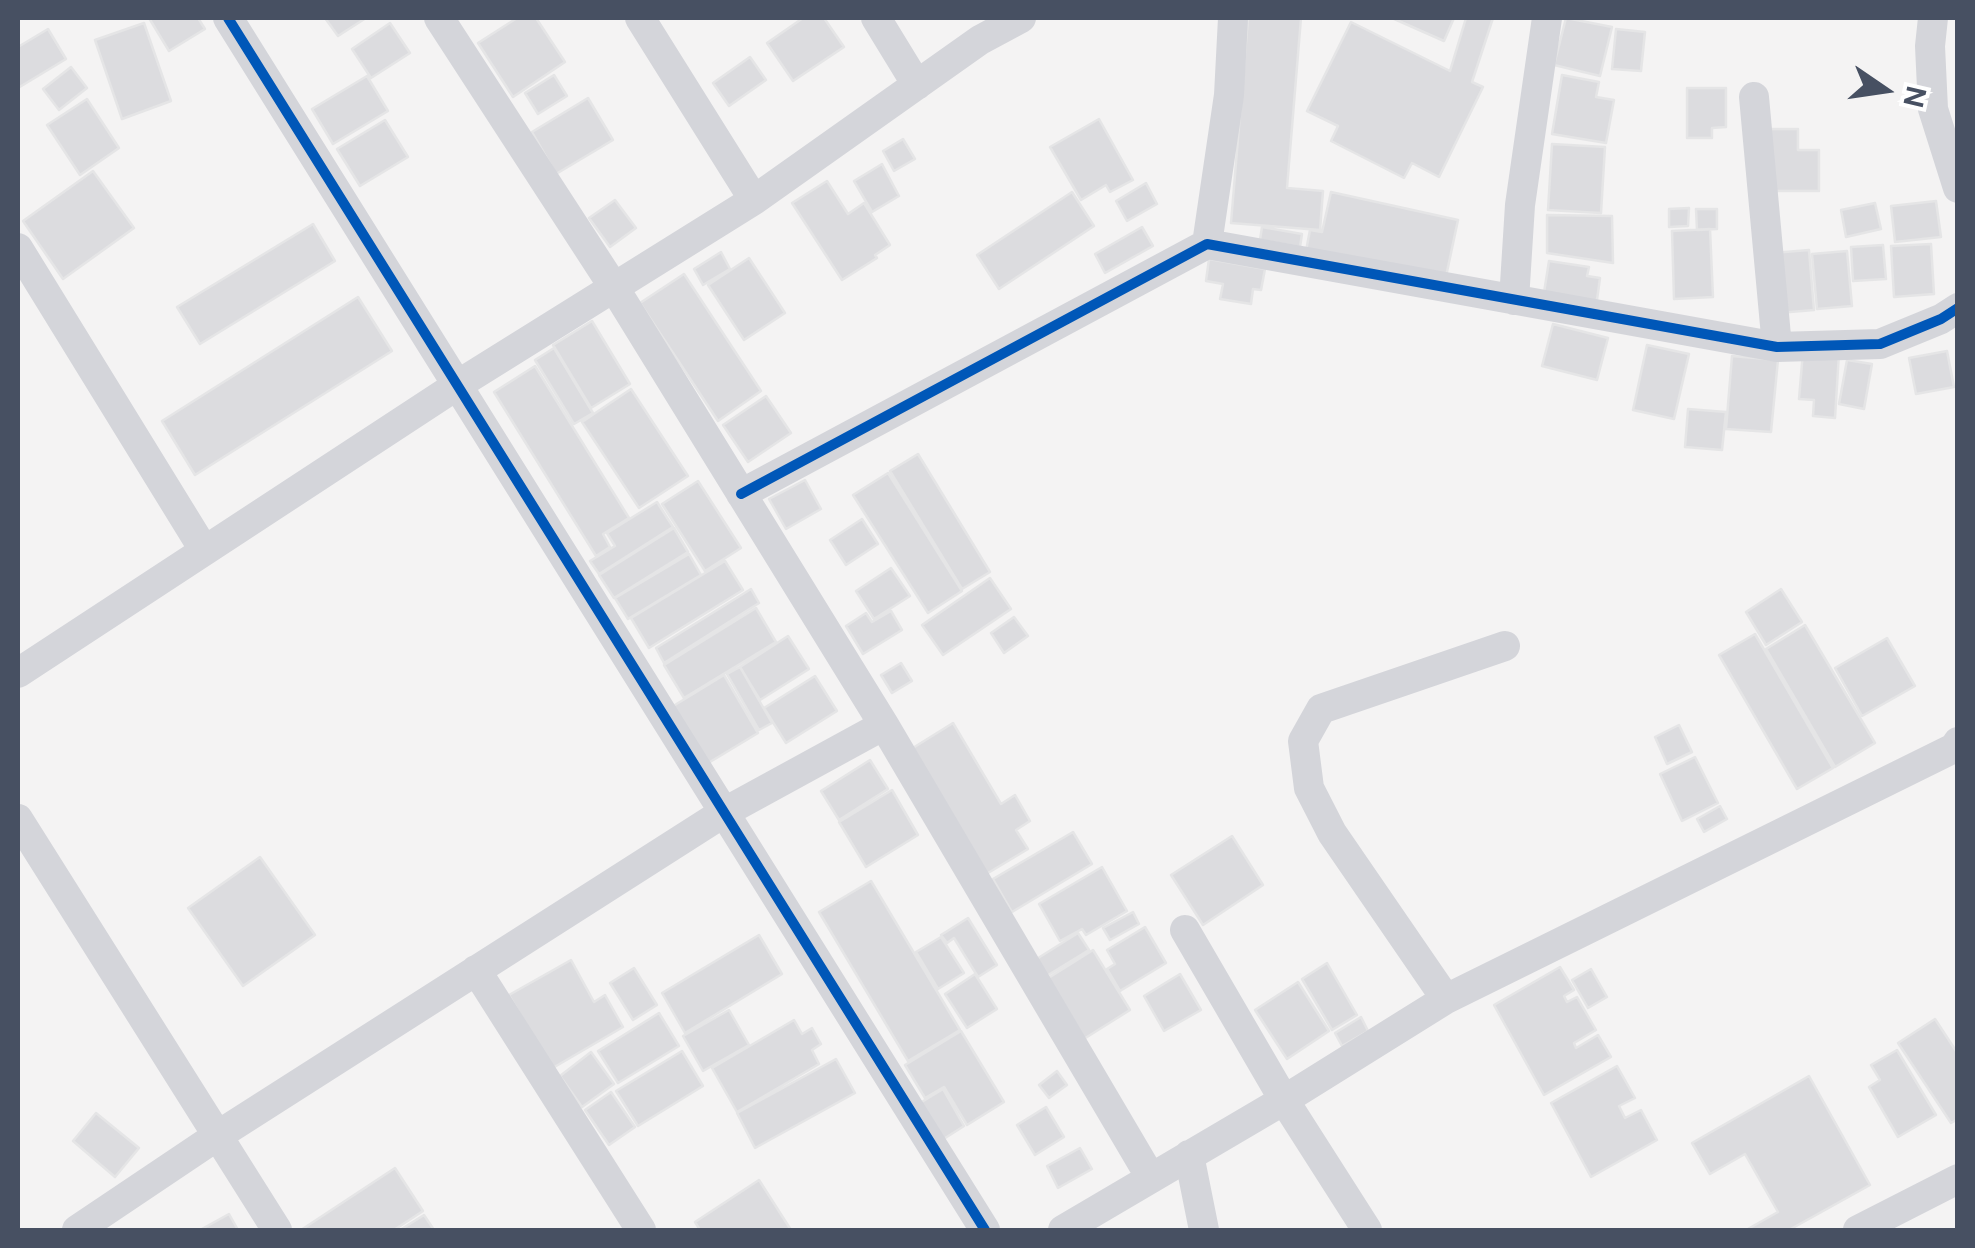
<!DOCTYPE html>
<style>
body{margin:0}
#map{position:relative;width:1975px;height:1248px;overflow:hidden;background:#f4f3f3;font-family:"DM Sans",sans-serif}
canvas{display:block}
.frame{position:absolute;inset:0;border:20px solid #475062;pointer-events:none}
.north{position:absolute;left:1835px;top:40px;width:100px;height:100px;-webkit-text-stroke:8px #fff;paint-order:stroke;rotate:103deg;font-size:28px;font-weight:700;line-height:40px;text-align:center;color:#475062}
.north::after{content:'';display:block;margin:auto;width:35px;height:45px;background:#475062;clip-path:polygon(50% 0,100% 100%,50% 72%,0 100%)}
</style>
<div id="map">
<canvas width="1975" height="1248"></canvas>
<div class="frame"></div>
<div class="north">N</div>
</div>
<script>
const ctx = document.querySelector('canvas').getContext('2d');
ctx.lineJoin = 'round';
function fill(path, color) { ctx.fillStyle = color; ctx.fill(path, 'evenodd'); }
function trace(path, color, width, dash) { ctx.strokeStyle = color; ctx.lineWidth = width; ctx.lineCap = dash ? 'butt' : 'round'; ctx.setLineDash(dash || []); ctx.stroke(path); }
const building = new Path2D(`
 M149 18H198L205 29 169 51Z
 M325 18H366L338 36Z
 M517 18H536L565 62 513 97 478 43Z
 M803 18H824L844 47 793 81 767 43Z
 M1248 18H1301L1287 188 1323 191 1320 230 1231 223Z
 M1392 18H1454L1444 41Z
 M1466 18H1493L1472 82 1483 87 1439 177 1412 163 1404 178 1331 141 1338 126 1307 111 1351 22 1450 71Z
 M1566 18 1612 27 1600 76 1554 65Z
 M144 23 171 101 122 119 95 40Z
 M390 23 410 53 371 78 352 49Z
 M48 29 66 59 18 88V47Z
 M1616 29 1645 32 1641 71 1612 69Z
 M750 57 766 80 729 106 713 83Z
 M71 67 87 88 59 110 43 89Z
 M554 75 567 96 538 114 525 93Z
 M1562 75 1599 82 1596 97 1614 100 1606 143 1552 134Z
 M367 76 388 111 333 144 312 109Z
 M1687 88H1726V127L1712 128V138H1687Z
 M588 98 613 140 556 174 532 132Z
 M87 99 119 148 80 175 47 125Z
 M1099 119 1133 180 1110 192 1106 185 1081 200 1050 147Z
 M385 120 408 157 360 186 337 149Z
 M1768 129H1798V150H1819V191H1768Z
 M903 139 915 159 894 171 883 151Z
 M1552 144 1605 147 1601 213 1548 210Z
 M882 164 899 196 872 212 854 181Z
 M93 171 134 228 63 279 23 221Z
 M827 181 848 214 864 203 890 245 875 255 877 258 842 280 792 203Z
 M1146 183 1157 204 1127 221 1116 201Z
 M1072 192 1094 226 999 289 977 255Z
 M1331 192 1458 220 1444 286 1305 256 1310 230 1322 232Z
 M615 200 636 228 610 247 589 218Z
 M1936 201 1941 237 1895 242 1891 206Z
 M1875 203 1881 229 1846 237 1841 210Z
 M1689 208 1688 226 1669 227V209Z
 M1696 209H1717V229L1697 230Z
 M1547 215 1612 216 1613 263 1547 253Z
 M313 224 335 261 200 344 177 307Z
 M1142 227 1153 246 1105 273 1095 254Z
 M1262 227 1302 234 1300 247 1260 240Z
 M1710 229 1713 297 1674 299 1672 231Z
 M1931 244 1934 294 1894 297 1891 246Z
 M1883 245 1886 279 1853 281 1851 247Z
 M1809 250 1814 310 1778 313 1773 253Z
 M1847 251 1852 306 1817 309 1812 254Z
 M721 252 730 269 703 285 694 269Z
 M749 258 785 313 744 340 708 285Z
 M1209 259 1265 269 1261 290 1253 289 1251 304 1220 299 1223 284 1206 281Z
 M1549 261 1589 267 1587 276 1600 278 1596 307 1543 299Z
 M684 274 761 391 718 421 640 303Z
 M358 297 392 351 195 475 162 421Z
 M592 321 630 384 591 408 553 345Z
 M1553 324 1608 338 1597 380 1542 366Z
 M1647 345 1689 354 1674 419 1633 410Z
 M554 348 593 413 574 424 535 360Z
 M1803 351 1839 353 1835 418 1813 416 1814 400 1799 399Z
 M1947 351 1954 387 1916 394 1909 358Z
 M1732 356 1778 360 1771 432 1726 429Z
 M1847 360 1872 364 1864 409 1839 404Z
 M535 366 629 518 603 534 610 547 596 556 494 392Z
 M631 389 688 476 639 508 582 422Z
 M766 396 791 433 748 462 723 425Z
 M1688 409 1726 412 1722 450 1685 447Z
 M918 454 990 572 962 589 890 471Z
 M888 473 962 591 928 613 853 495Z
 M805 480 821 509 786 529 769 499Z
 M698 481 741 548 705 571 662 504Z
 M657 502 673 527 599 574 590 561 615 546 607 533Z
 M862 519 878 544 846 565 830 540Z
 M674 528 688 552 614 598 599 575Z
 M689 554 701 575 628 619 615 598Z
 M725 561 743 590 649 648 631 618Z
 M891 568 910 596 874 619 856 591Z
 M990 578 1011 609 943 655 922 625Z
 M751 589 759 603 664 663 656 648Z
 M1781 589 1802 622 1766 645 1746 612Z
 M756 608 776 642 684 698 664 665Z
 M891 611 902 630 863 654 846 626 866 613 872 622Z
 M1014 617 1028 636 1004 653 991 633Z
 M1805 625 1875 743 1835 767 1766 649Z
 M1755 634 1833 768 1797 789 1719 655Z
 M788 636 809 669 760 700 740 667Z
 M1887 638 1915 686 1862 716 1835 668Z
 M901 663 912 681 892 693 881 675Z
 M740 667 772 723 759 730 727 674Z
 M724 675 758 733 705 765 670 708Z
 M815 676 837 711 786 743 764 708Z
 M953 723 1001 804 1015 795 1030 821 1016 830 1028 849 983 876 908 751Z
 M1679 725 1692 752 1667 764 1655 737Z
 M1695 757 1718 803 1682 821 1660 774Z
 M870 760 888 789 839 820 821 791Z
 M892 790 918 835 866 867 839 822Z
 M1720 806 1727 819 1704 832 1697 819Z
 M1073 832 1092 864 1012 912 993 879Z
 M1232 836 1263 885 1203 925 1171 875Z
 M260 857 315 935 243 986 188 908Z
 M1102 867 1127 911 1086 935 1082 929 1060 941 1039 904Z
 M871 881 960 1030 908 1061 819 912Z
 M1133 912 1139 924 1110 940 1103 928Z
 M968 918 997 965 978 977 954 938 947 943 941 935Z
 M1145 927 1166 963 1120 991 1107 969 1115 964 1107 950Z
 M1078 933 1089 950 1045 977 1035 960Z
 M759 935 782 974 685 1033 662 993Z
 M941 937 964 973 938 989 916 952Z
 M1093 950 1130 1010 1079 1042 1042 982Z
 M571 960 594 1002 605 995 623 1027 551 1069 509 995Z
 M1327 963 1357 1015 1332 1030 1302 979Z
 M1560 967 1574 990 1564 996 1567 1002 1577 997 1596 1030 1574 1043 1576 1048 1598 1035 1611 1057 1544 1095 1494 1005Z
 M634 968 657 1005 633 1020 610 983Z
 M1591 969 1607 997 1588 1008 1572 980Z
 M975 974 997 1009 967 1028 945 994Z
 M1180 974 1201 1010 1164 1031 1144 996Z
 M1298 982 1329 1031 1287 1059 1255 1010Z
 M729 1010 749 1045 703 1071 683 1036Z
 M659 1013 679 1046 618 1083 598 1051Z
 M1361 1017 1368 1031 1342 1046 1335 1033Z
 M1935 1019 1958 1054V1119L1951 1123 1898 1043Z
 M794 1020 802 1034 812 1028 821 1044 812 1050 819 1064 737 1112 712 1068Z
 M961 1031 1004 1102 967 1125 944 1087 925 1098 905 1065Z
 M1897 1050 1936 1115 1898 1137 1869 1087 1880 1080 1871 1065Z
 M682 1051 703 1086 638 1126 616 1091Z
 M591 1052 614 1084 582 1107 560 1076Z
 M836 1059 855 1093 755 1148 737 1113Z
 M1617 1066 1635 1098 1619 1106 1625 1118 1641 1110 1657 1140 1591 1177 1551 1103Z
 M1057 1071 1067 1085 1049 1098 1039 1085Z
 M1809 1076 1870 1185 1789 1230H1746L1778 1212 1745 1154 1710 1174 1692 1143Z
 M943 1089 964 1126 942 1140 920 1103Z
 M611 1092 635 1127 609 1145 585 1110Z
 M1046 1107 1064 1137 1035 1155 1017 1125Z
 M96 1113 139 1148 115 1177 73 1141Z
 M1080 1148 1092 1169 1058 1188 1047 1166Z
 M395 1168 423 1211 394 1230H301Z
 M759 1180 791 1230H700L695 1222Z
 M229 1214 238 1230H200Z
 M424 1215 434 1230H400Z`);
fill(building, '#dcdcdf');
trace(building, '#e5e5e6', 2.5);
trace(new Path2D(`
 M228 18 985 1230
 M439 18 615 289 884 725 1151 1178
 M640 18 754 200
 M876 18 917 85
 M1933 18 1930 46 1933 109 1958 188
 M1754 97 1777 347
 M1207 244 1229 95 1233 18
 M18 248 204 550
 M1514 300 1520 205 1547 18
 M741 494 1207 244 1777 347 1880 344 1941 319 1958 308
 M18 673 459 384 754 200 980 40 1021 18
 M18 819 277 1230
 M1185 930 1284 1100 1367 1230
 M476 970 641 1230
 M1446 999 1332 833 1309 788 1303 741 1321 709 1505 646
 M1189 1155 1204 1230
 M77 1230 217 1136 723 813 884 725
 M1063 1230 1284 1100 1446 999 1954 748 1958 742
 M1858 1230 1958 1179`), '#d4d5da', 30);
trace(new Path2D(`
 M228 18 985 1230
 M741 494 1207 244 1777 347 1880 344 1941 319 1958 308`), '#0057b8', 10);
</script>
